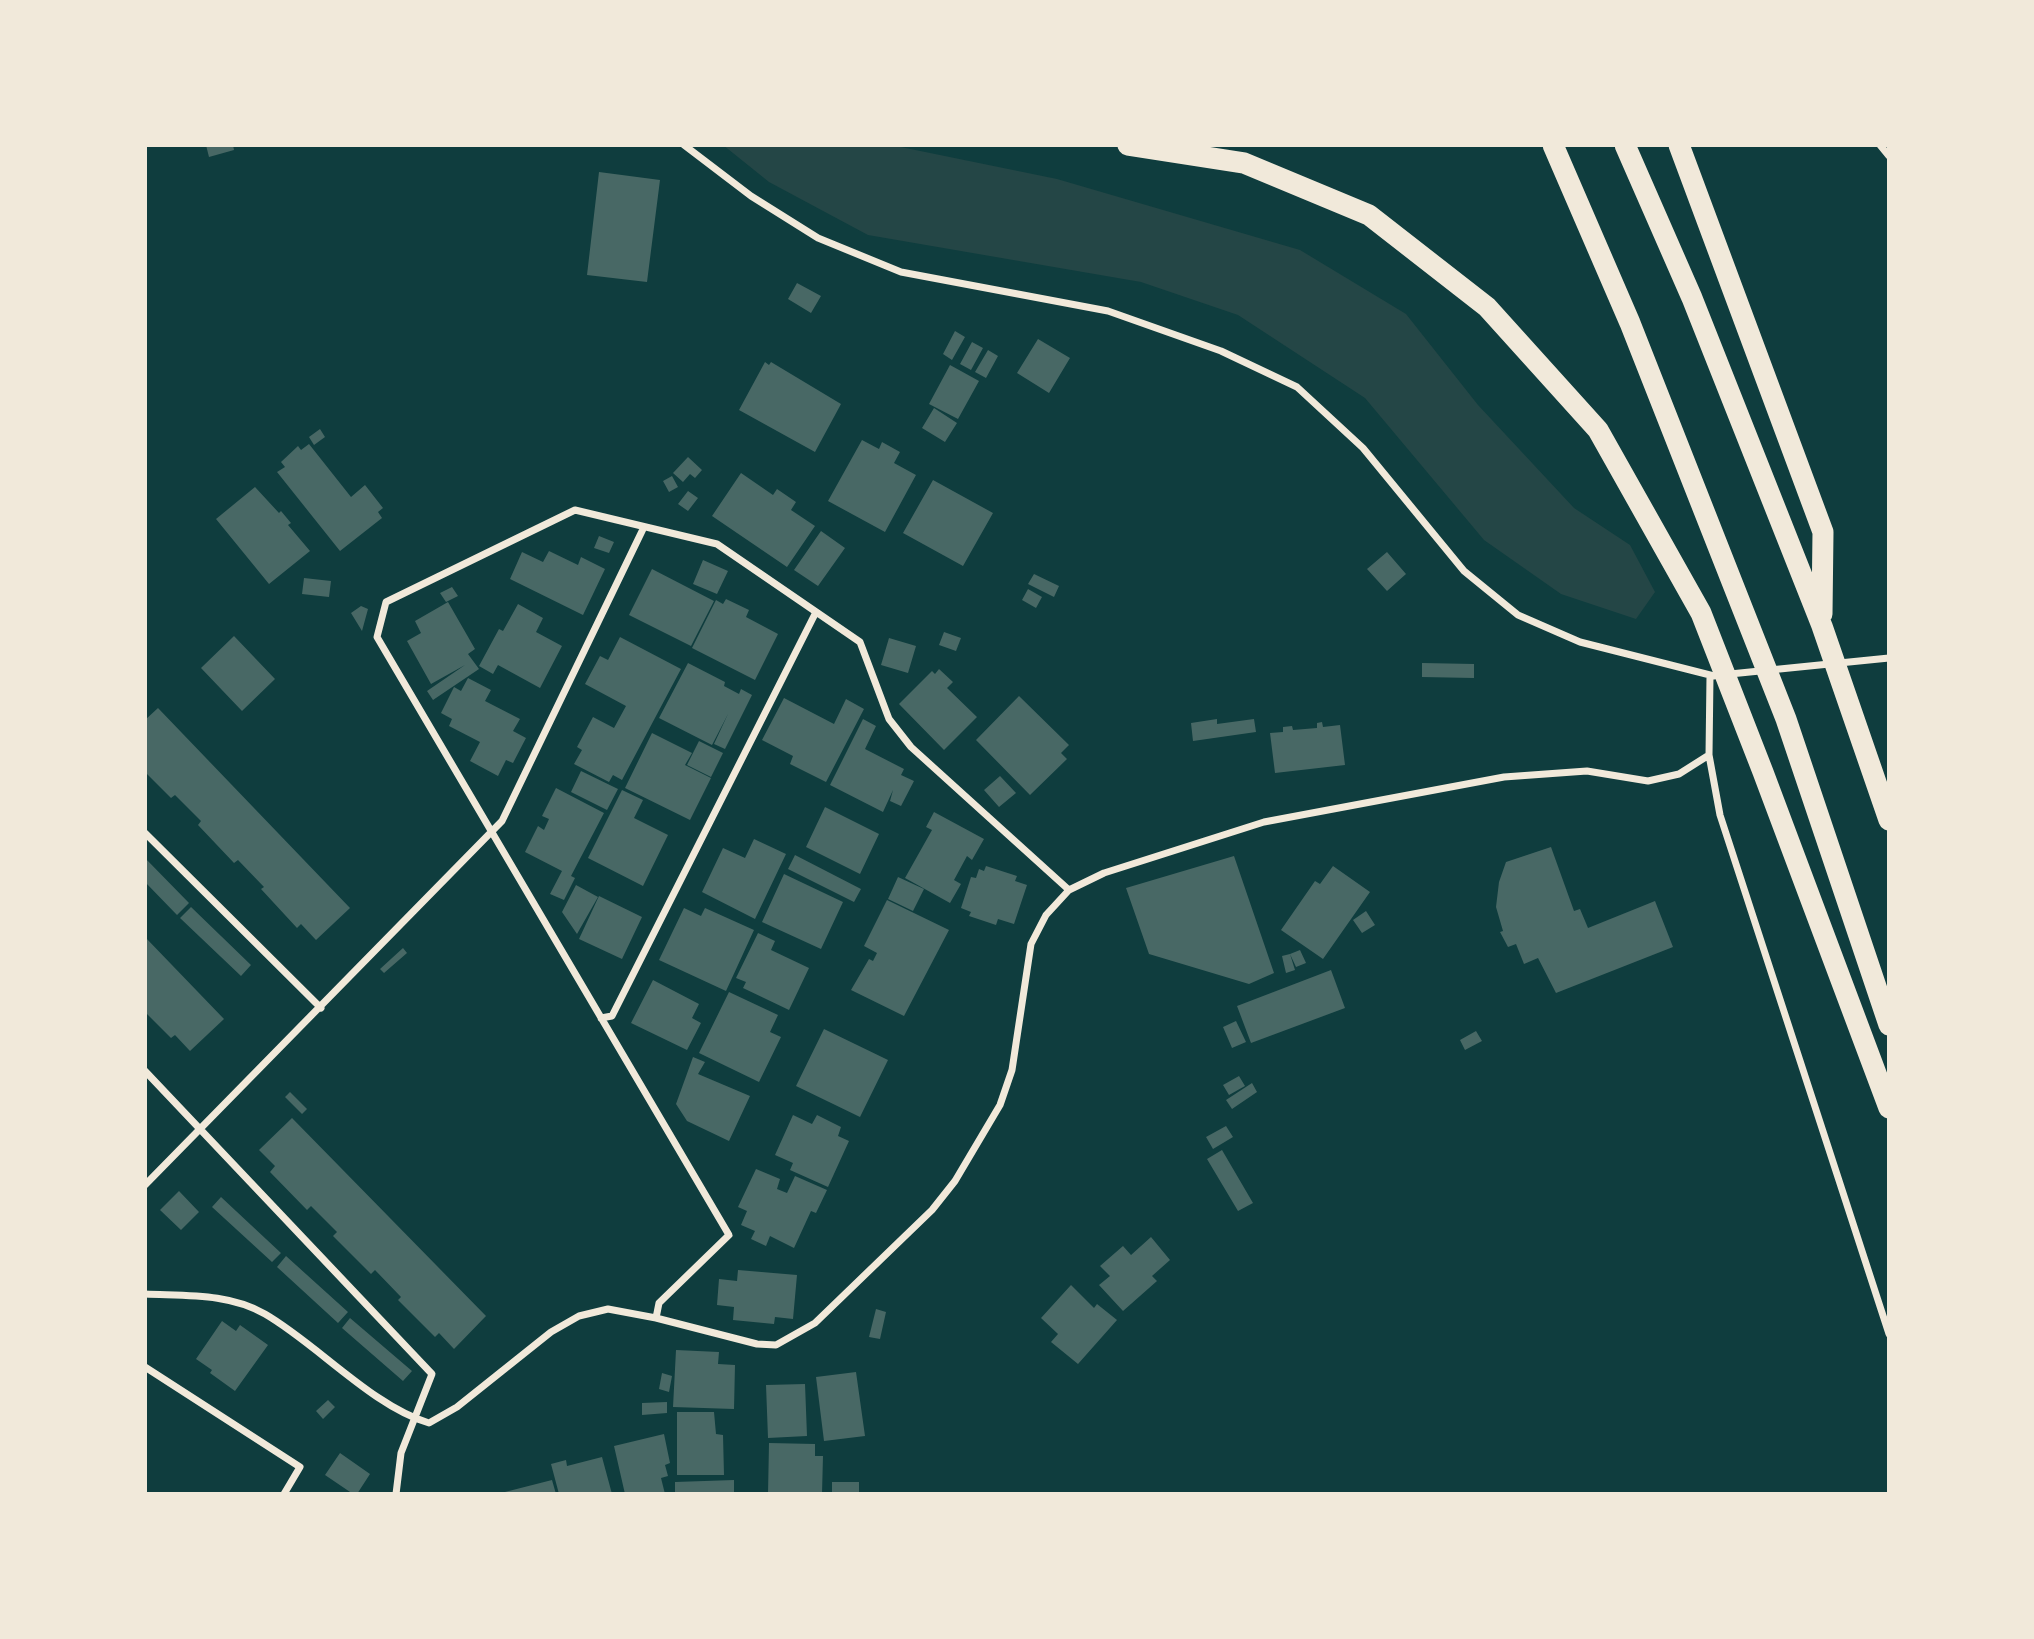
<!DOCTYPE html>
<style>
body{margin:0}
#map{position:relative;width:2034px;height:1639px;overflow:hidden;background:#0f3d3e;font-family:"PT Sans",sans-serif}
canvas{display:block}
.frame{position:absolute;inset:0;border:147px solid #f1e9da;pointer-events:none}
</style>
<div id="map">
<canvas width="2034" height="1639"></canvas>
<div class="frame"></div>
</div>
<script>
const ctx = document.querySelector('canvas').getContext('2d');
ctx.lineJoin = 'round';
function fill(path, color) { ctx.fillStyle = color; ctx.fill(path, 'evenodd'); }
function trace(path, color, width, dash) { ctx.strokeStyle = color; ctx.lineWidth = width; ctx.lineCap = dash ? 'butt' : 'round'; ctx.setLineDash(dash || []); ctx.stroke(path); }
fill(new Path2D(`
 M723 145H891L1057 179 1300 250 1406 314 1478 405 1574 508 1630 545 1655 592 1636 619 1561 594 1484 540 1365 398 1238 315 1141 282 868 235 769 182Z`), '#244646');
fill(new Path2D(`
 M206 145H233L234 150 209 157Z
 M599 172 660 180 647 282 587 275Z
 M797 283 821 296 811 313 788 299Z
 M955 331 965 337 952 360 943 354Z
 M1038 339 1070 358 1049 393 1017 373Z
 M972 342 983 348 971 370 960 364Z
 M988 350 998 356 986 378 975 372Z
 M765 362 769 365 771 362 841 404 815 452 739 410Z
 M950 365 979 381 958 419 929 404Z
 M934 408 957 423 945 442 922 428Z
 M320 429 325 437 314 445 309 437Z
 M862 440 879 449 882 442 900 452 894 463 916 475 885 532 828 501Z
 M309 444 351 497 365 485 383 508 378 512 382 518 340 551 277 472 285 467 281 462 298 446 301 450Z
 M688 457 702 470 695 478 690 474 683 482 673 473Z
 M741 473 773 495 777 489 796 502 791 510 815 526 787 567 712 516Z
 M672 476 678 487 669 492 663 481Z
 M933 480 993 513 963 566 903 533Z
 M255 487 279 513 281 511 291 523 288 525 310 551 269 584 216 519Z
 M688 491 698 498 688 511 678 504Z
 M821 531 845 548 818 586 794 570Z
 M599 536 614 542 609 553 594 548Z
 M549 551 578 565 581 557 605 569 583 615 510 579 522 552 543 562Z
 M1387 552 1406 574 1387 591 1367 569Z
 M703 560 728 571 717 594 693 584Z
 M652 569 714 601 691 646 629 615Z
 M1034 574 1059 586 1054 597 1028 584Z
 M304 578 331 581 329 597 302 594Z
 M452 587 458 596 446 602 440 593Z
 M1028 589 1042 597 1036 608 1022 600Z
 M726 599 749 610 746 617 778 634 755 680 692 648 716 600 723 604Z
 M448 602 475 649 468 654 479 669 433 700 427 691 465 665 431 684 407 641 421 633 415 621Z
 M518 604 543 618 536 632 562 646 540 688 498 665 493 674 479 666 499 629 503 631Z
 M361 606 368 609 362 631 351 613Z
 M944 632 961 638 956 651 939 645Z
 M234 636 275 679 242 711 201 668Z
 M620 637 681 669 622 780 613 775 609 782 574 764 582 750 577 747 593 717 614 728 626 706 585 684 600 656 608 660Z
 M889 638 916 646 908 673 881 665Z
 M688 663 725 682 724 686 739 694 741 689 752 695 725 749 714 744 728 714 712 745 659 718Z
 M1422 663 1474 664V678L1422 677Z
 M939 669 953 682 947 688 977 717 944 750 899 704 932 671 935 674Z
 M468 678 491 690 485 701 520 719 513 731 526 738 513 763 506 760 498 776 470 761 480 742 449 726 452 719 441 713 454 687 461 691Z
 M1019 696 1069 745 1061 753 1067 759 1030 795 976 740Z
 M784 698 834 724 846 699 864 709 826 782 790 764 793 756 762 740Z
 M158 708 350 908 316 940 301 924 297 928 261 889 264 887 238 860 234 863 198 825 201 821 175 795 171 798 145 772V720Z
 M863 719 876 726 865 749 904 769 901 775 914 781 901 806 890 801 893 790 883 812 830 785Z
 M1217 719V724L1254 719 1256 732 1193 741 1191 723Z
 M1322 722 1323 727 1340 725 1345 765 1275 773 1270 733 1283 732V727L1292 726 1293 730 1317 728V723Z
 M652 733 692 753 685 765 711 778 690 820 625 788Z
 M699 741 723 753 711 777 687 765Z
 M581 771 618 789 607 810 571 792Z
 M1000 776 1016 793 999 807 984 790Z
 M556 788 604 813 571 876 575 878 564 900 550 894 562 871 525 852 538 826 544 830 549 819 542 816Z
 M622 790 643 800 634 818 668 835 643 886 588 858Z
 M825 807 879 834 860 874 806 847Z
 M934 812 984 839 972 860 967 856 954 880 961 884 950 903 905 878 932 830 926 827Z
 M754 839 786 854 755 919 702 892 723 848 745 858Z
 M1551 847 1574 911 1580 909 1588 928 1655 901 1673 947 1556 993 1538 958 1524 964 1516 944 1508 947 1500 932 1503 931 1496 907 1499 882 1506 862Z
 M795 855 861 889 854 902 788 869Z
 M1234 856 1274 973 1249 984 1149 954 1126 888Z
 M145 858 189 903 177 915 145 882Z
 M986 866 1017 876 1015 881 1027 885 1014 924 998 919 996 925 969 916 971 912 961 908 971 877 976 878 979 869 984 871Z
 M1333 866 1370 892 1323 959 1281 930 1315 881 1320 884Z
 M784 874 843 902 821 949 762 922Z
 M898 877 924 889 913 911 888 899Z
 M576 885 598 897 577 934 562 912Z
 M599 896 642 917 622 959 579 939Z
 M887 900 949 930 904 1016 851 990 869 959 873 961 877 953 864 946Z
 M191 907 251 965 241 976 180 918Z
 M684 908 701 916 705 908 754 930 726 991 659 960Z
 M1366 911 1375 925 1362 933 1353 920Z
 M758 933 775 941 771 950 809 968 789 1010 743 988 746 982 736 978Z
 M145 937 224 1019 190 1051 175 1035 171 1038 145 1012Z
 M403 948 407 953 384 973 380 969Z
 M1300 950 1306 963 1296 967 1290 954Z
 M1290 954 1295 970 1286 973 1282 956Z
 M1331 970 1345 1008 1251 1043 1237 1006Z
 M653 980 699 1004 692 1018 701 1023 687 1050 631 1023Z
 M729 992 778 1015 770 1032 781 1037 759 1082 699 1053Z
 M1236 1021 1246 1042 1232 1048 1223 1027Z
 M824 1029 888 1060 860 1117 796 1086Z
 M1476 1031 1482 1041 1465 1050 1460 1040Z
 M693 1057 705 1062 698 1074 750 1096 729 1141 687 1121 676 1104Z
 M1239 1076 1245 1086 1229 1095 1223 1085Z
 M1252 1083 1257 1092 1232 1109 1226 1100Z
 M290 1092 307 1109 302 1114 285 1097Z
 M793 1115 812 1124 817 1115 841 1127 838 1136 849 1141 828 1187 790 1170 793 1163 775 1155Z
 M292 1118 486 1316 454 1349 439 1333 435 1337 398 1300 401 1297 375 1270 371 1274 333 1236 337 1232 311 1206 307 1210 270 1172 275 1166 259 1150Z
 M1226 1126 1233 1137 1213 1149 1206 1137Z
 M1222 1150 1253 1203 1238 1211 1207 1159Z
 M756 1169 780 1179 777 1189 787 1193 795 1176 827 1190 816 1213 811 1211 794 1248 770 1236 766 1246 751 1239 755 1231 741 1225 747 1211 738 1207Z
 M179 1191 199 1212 181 1230 160 1210Z
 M221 1197 281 1253 272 1262 212 1207Z
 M1151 1237 1170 1260 1152 1276 1157 1281 1123 1311 1099 1285 1110 1276 1100 1266 1123 1246 1131 1255Z
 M286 1256 348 1312 338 1323 277 1267Z
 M738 1270 797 1275 793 1319 775 1317 774 1324 733 1320 734 1307 717 1305 719 1279 737 1281Z
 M1071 1285 1094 1308 1097 1304 1117 1320 1078 1364 1051 1342 1058 1334 1041 1318Z
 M876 1309 886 1312 880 1339 869 1337Z
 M350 1318 412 1371 403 1381 342 1328Z
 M222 1321 236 1331 240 1325 268 1345 235 1391 210 1373 212 1370 196 1359Z
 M676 1350 719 1352 718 1364 735 1365 734 1409 673 1407Z
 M856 1372 865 1436 824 1441 816 1377Z
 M662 1373 672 1376 669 1392 659 1389Z
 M805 1384 807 1436 768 1438 766 1385Z
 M328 1400 335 1407 323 1419 316 1411Z
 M667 1402V1413L642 1415V1403Z
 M677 1412H714L716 1434 723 1435 724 1475H677Z
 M664 1434 670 1463 665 1465 668 1476 661 1478 665 1494H625L614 1446Z
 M769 1443 815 1444V1456H823L822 1494H768Z
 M340 1453 370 1474 357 1494H353L325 1475Z
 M602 1457 612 1494H559L551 1464 566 1460 567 1466Z
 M552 1480 556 1494H501V1493Z
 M734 1480V1494H675V1482Z
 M832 1482H859V1494H832Z`), '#486865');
trace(new Path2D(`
 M684 145 751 196 818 238 901 272 1108 311 1221 351 1297 387 1363 448 1464 571 1518 615 1580 642 1714 676
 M1880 145 1889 156
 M1730 674 1889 658
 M1709 755 1720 815 1889 1334
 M145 833 321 1008
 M601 1018 612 1016 816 612
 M145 1071 432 1374 401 1453 396 1494
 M145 1185 502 821 644 527
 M145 1294C186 1296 229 1293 265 1314 317 1344 372 1406 429 1423L457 1407 551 1332 579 1316 608 1309 656 1318 757 1344 776 1345 815 1323 932 1210 955 1181 1000 1105 1012 1070 1031 944 1046 915 1069 890 1104 873 1264 822 1504 777 1587 771 1648 781 1679 774 1709 755 1710 676
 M656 1318 659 1303 729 1235 377 637 386 602 575 510 717 544 860 642 889 719 911 747 1069 890
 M145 1367 300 1467 284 1494`), '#f1e9da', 7);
trace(new Path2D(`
 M1128 145 1244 163 1369 215 1487 307 1598 430 1701 613 1763 772 1889 1108
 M1553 145 1630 323 1786 719 1889 1025
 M1625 145 1692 298 1822 626 1889 820
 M1679 145 1823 532 1822 614`), '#f1e9da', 21);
</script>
